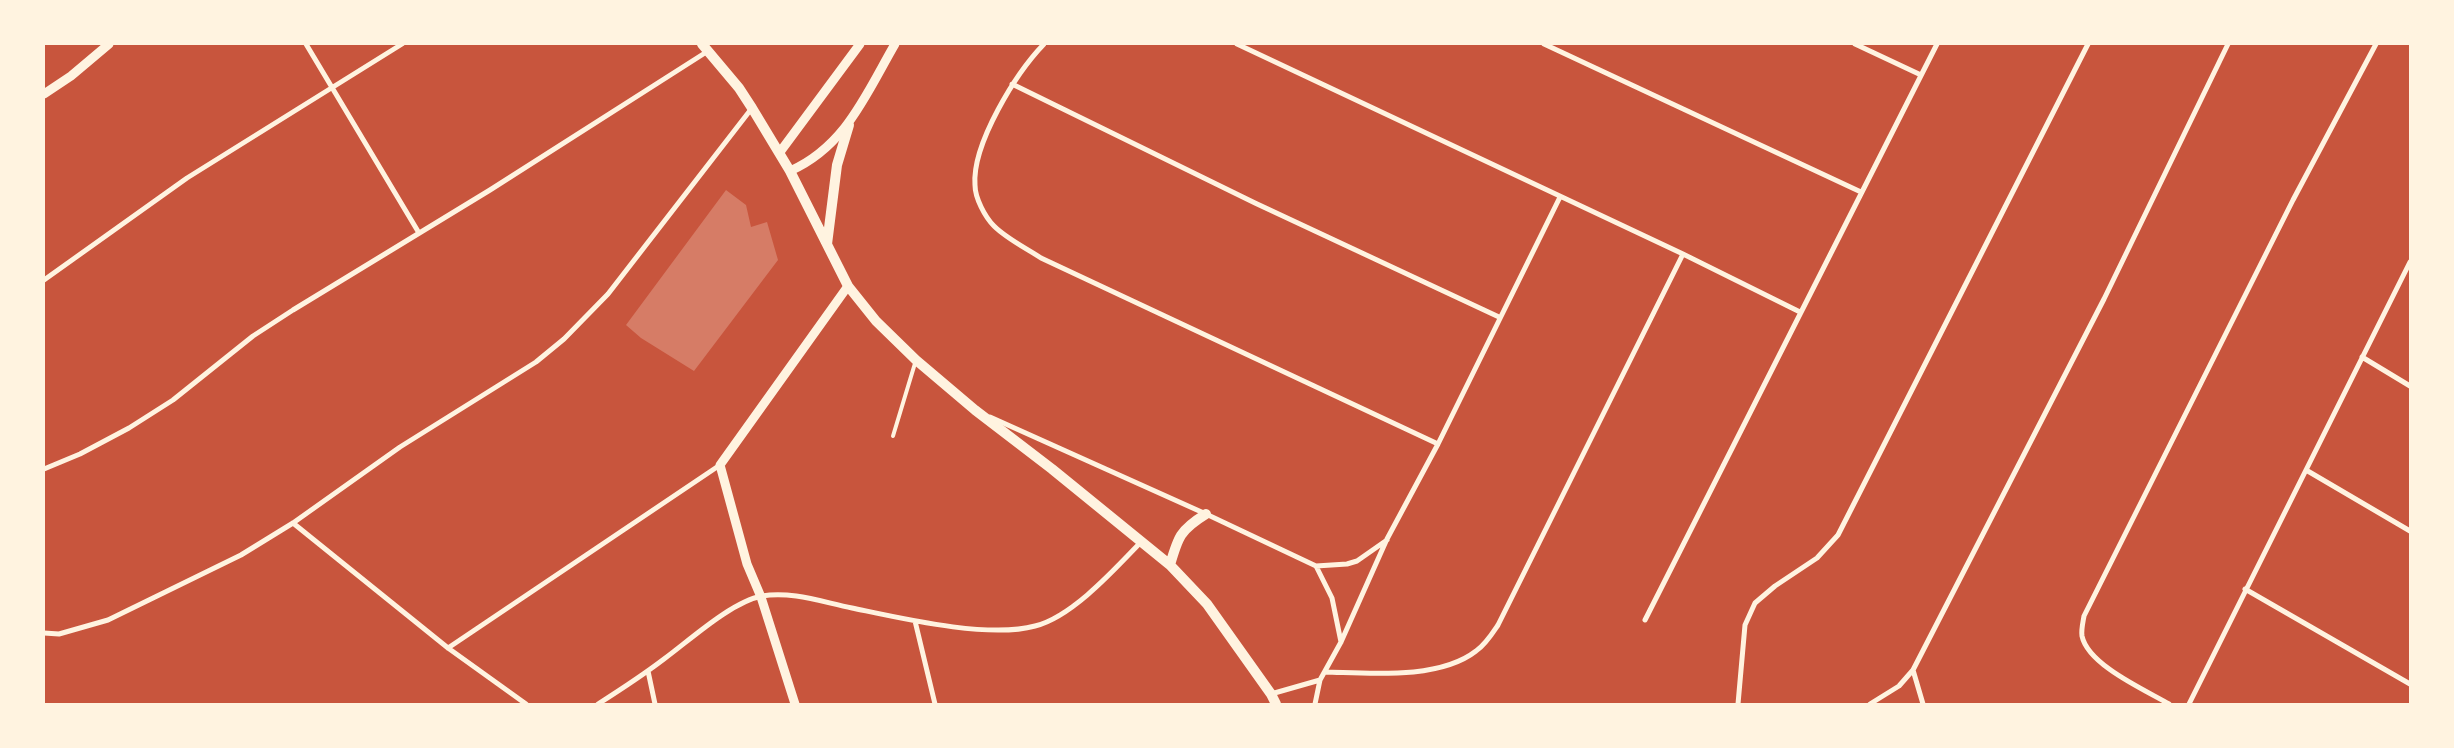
<!DOCTYPE html>
<style>
body{margin:0}
#map{position:relative;width:2454px;height:748px;overflow:hidden;background:#c8553d;font-family:"Zilla Slab",serif}
canvas{display:block}
.frame{position:absolute;inset:0;border:45px solid #fff3e0;pointer-events:none}
</style>
<div id="map">
<canvas width="2454" height="748"></canvas>
<div class="frame"></div>
</div>
<script>
const ctx = document.querySelector('canvas').getContext('2d');
ctx.lineJoin = 'round';
function fill(path, color) { ctx.fillStyle = color; ctx.fill(path, 'evenodd'); }
function trace(path, color, width, dash) { ctx.strokeStyle = color; ctx.lineWidth = width; ctx.lineCap = dash ? 'butt' : 'round'; ctx.setLineDash(dash || []); ctx.stroke(path); }
fill(new Path2D(`
 M726 190 746 205 751 227 767 222 778 260 694 371 641 338 626 325Z`), '#d67c66');
trace(new Path2D(`
 M893 436 916 360`), '#fff3e0', 4);
trace(new Path2D(`
 M306 44 419 233
 M1044 44C1016 73 972 144 975 185 975 198 985 217 994 226 1007 239 1026 248 1041 258L1438 444
 M1237 44 1683 254 1800 312
 M1544 44 1861 192
 M1855 44 1921 75
 M1012 84 1255 203 1499 317
 M44 280 187 178 402 44
 M2362 357 2410 386
 M990 417 1206 514 1316 566 1347 564 1357 561 1387 540
 M44 469 80 454 129 428 173 400 253 336 293 310 490 190 708 51
 M2306 470 2410 531
 M293 523 448 648 526 704
 M1316 566 1332 598 1341 642
 M2245 589 2410 684
 M1645 620 1937 44
 M915 621 935 704
 M44 633 59 634 108 620 241 555 293 523 400 447 536 362 564 339 608 294 752 108
 M448 648 720 465
 M1913 670 1923 704
 M648 671 655 704
 M1325 672C1369 673 1439 680 1476 651 1485 645 1492 634 1498 625L1683 254
 M1271 694 1320 680
 M598 704C620 690 643 675 664 659 690 640 731 602 762 596 792 591 822 602 852 608 900 618 988 639 1035 626 1072 617 1115 569 1141 542
 M1315 704 1320 680 1341 642 1387 539 1438 444 1560 197
 M1738 704 1745 625 1755 603 1775 586 1817 558 1838 535 2088 44
 M1870 704 1899 686 1913 670 2104 299 2228 44
 M2169 704C2145 690 2088 665 2082 636 2081 630 2083 622 2084 616L2293 200 2376 44
 M2189 704 2410 262`), '#fff3e0', 5);
trace(new Path2D(`
 M44 94 71 76 109 44
 M780 152 860 44
 M790 171C846 146 866 94 895 44
 M795 704 761 597 747 564 720 465 848 286`), '#fff3e0', 9);
trace(new Path2D(`
 M702 44 739 88 752 108 790 171 848 286 876 321 916 360 975 410 1052 469 1170 565 1207 604 1271 694 1276 704
 M827 244 837 165 849 125
 M1170 565C1178 537 1180 530 1206 514`), '#fff3e0', 10);
</script>
